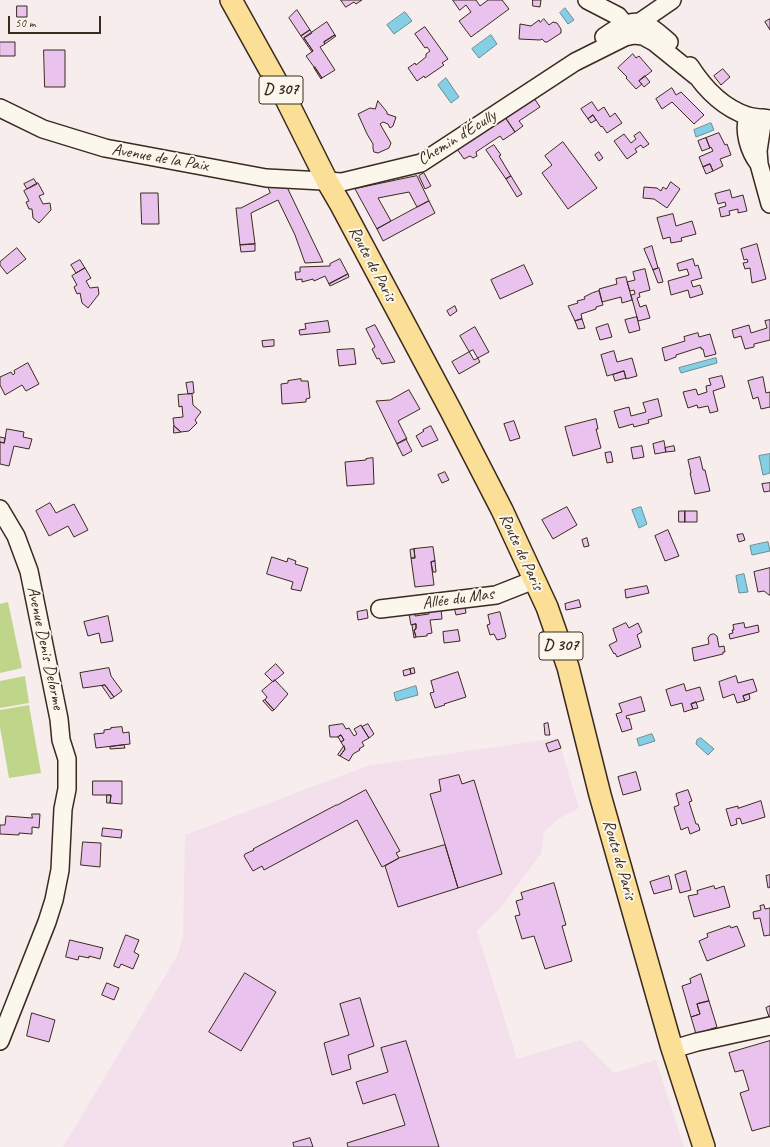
<!DOCTYPE html>
<meta charset="utf-8">
<style>
body{margin:0}
#map{position:relative;width:770px;height:1147px;overflow:hidden;background:#f7edec;font-family:Caveat,sans-serif}
canvas{display:block}
.scale{position:absolute;left:8px;top:16px;width:93px;height:18px;box-sizing:border-box;border:2px solid #3b2a1e;border-top:0;padding-left:5px;font-size:12px;line-height:14px;white-space:nowrap;color:#3b2a1e;-webkit-text-stroke:3px #fbf7ec;paint-order:stroke}
</style>
<div id="map">
<canvas width="770" height="1147"></canvas>
<div class="scale">50 m</div>
</div>
<script>
const ctx = document.querySelector('canvas').getContext('2d');
ctx.lineJoin = 'round';
function fill(path, color) { ctx.fillStyle = color; ctx.fill(path, 'evenodd'); }
function trace(path, color, width, dash) { ctx.strokeStyle = color; ctx.lineWidth = width; ctx.lineCap = dash ? 'butt' : 'round'; ctx.setLineDash(dash || []); ctx.stroke(path); }
function label(font, color, halo, rows, align = 'center') {
  ctx.font = font + ' Caveat,sans-serif'; ctx.lineWidth = 4; ctx.setLineDash([]); ctx.textBaseline = 'middle'; ctx.strokeStyle = halo; ctx.fillStyle = color; for (const [text, x, y, turn = 0] of rows) {
    ctx.save(); ctx.translate(x, y); ctx.rotate((+turn || 0) * Math.PI / 180); ctx.textAlign = isNaN(turn) ? turn : align; if (halo) ctx.strokeText(text, 0, 0); ctx.fillText(text, 0, 0); ctx.restore();
  }
}
fill(new Path2D(`
 M558 738 579 808 560 818 544 832 541 854 501 907 477 931 517 1059 581 1040 614 1073 656 1060 684 1147H63L177 956 183 936 185 835 367 766 446 754Z`), '#f3e0ec');
fill(new Path2D(`
 M8 602 22 668 0 673V604Z
 M25 676 29 703 0 708V681Z
 M29 705 41 773 9 778 0 727V710Z`), '#bfd58a');
const water = new Path2D(`
 M565 8 574 20 568 24 560 13Z
 M405 12 412 21 394 34 387 25Z
 M491 35 497 44 479 58 472 49Z
 M446 78 459 97 451 103 438 85Z
 M711 123 714 130 696 137 694 130Z
 M716 358 717 363 681 373 679 368Z
 M770 454V473L763 475 759 456Z
 M641 507 647 524 639 528 632 510Z
 M768 542 770 551 752 555 750 546Z
 M744 574 748 592 739 593 736 576Z
 M416 686 418 695 396 701 394 693Z
 M652 734 655 741 639 746 637 739Z
 M701 738 714 749 708 755 696 744 697 740Z`);
fill(water, '#85cfe6');
trace(water, '#678d96', 1);
const building = new Path2D(`
 M341 0H362L356 4 354 2 346 7Z
 M453 0H476L480 6 488 0H502L509 9 471 37 459 21 471 12 466 5 460 10Z
 M533 0H541L540 7 533 6Z
 M17 6H27V17H17Z
 M297 10 310 30 301 36 289 18Z
 M544 19 549 25 553 22 557 23 561 29V33L547 42H545L542 39 540 40 519 39 520 24 531 26 539 20 540 22Z
 M770 19V30L765 22Z
 M327 22 335 35 324 42 325 44 320 47 335 70 322 78 306 56 313 51 304 38Z
 M425 27 448 59 442 63 444 65 425 78 424 76 417 81 408 68 415 63 416 65 426 57V54L430 51 427 47 425 48 415 34Z
 M310 30 312 33 304 38 313 51 312 52 301 36Z
 M335 35 336 36 325 44 324 42Z
 M0 42H15V56H0Z
 M44 50H65V87H45Z
 M633 54 636 58 639 56 652 71 639 81 642 84 636 89 626 78 627 77 618 68Z
 M315 67 322 78 321 79 314 68Z
 M723 69 730 77 721 85 714 76Z
 M645 76 650 82 644 87 639 81Z
 M672 88 676 95 681 92 704 115 694 124 672 102 662 109 656 99Z
 M534 98 540 107 519 121 523 126 515 132 505 117Z
 M378 101 387 112V114L396 117 393 126 390 128 388 124 383 122 380 124 391 143 389 148 378 153 374 152 373 149V144L367 134 358 114 370 108 375 109Z
 M592 102 598 111 604 107 610 117 615 113 622 123 607 133 602 126 601 127 593 115 588 119 581 109Z
 M593 115 596 120 591 123 588 119Z
 M505 117 515 132 503 140 500 136 476 152 477 156 473 158 470 156 464 159 457 149Z
 M640 132 649 144 643 148 641 145 635 149 637 152 627 159 614 141 624 134 631 143 636 139 634 136Z
 M719 133 725 145 727 144 731 155 720 159 723 166 713 171 710 164 703 167 699 157 713 151 711 147 710 148 706 138Z
 M706 138 710 148 702 151 698 141Z
 M563 142 597 188 568 209 542 173 552 165 545 156Z
 M494 145 501 155 499 156 511 176 506 179 486 150Z
 M599 152 603 158 599 161 595 155Z
 M710 164 713 171 706 174 703 167Z
 M424 173 431 186 425 189 419 176Z
 M417 176 429 201 417 207 409 192 378 198 391 221 377 229 355 189Z
 M511 176 522 194 517 197 506 179Z
 M34 179 37 184 27 189 24 184Z
 M671 182 680 189 667 208 654 199 643 198 644 187 657 188 661 191 663 187 666 189Z
 M38 183 44 194 39 196 43 204 50 203 51 210 39 223 33 218 32 209H29L26 202 29 201 24 191Z
 M267 184H281V188L286 185 323 262 305 263 295 235 278 200 251 213 255 244 240 245 236 208H241L270 193Z
 M730 190 732 198 743 195 747 211 738 213V209L729 211 730 215 721 217 719 208 726 206 725 202 718 204 715 194Z
 M141 193H158L159 224H142Z
 M429 201 435 213 383 241 377 229Z
 M673 214 676 226 692 221 696 234 681 238 682 241 671 243 670 237 663 239 657 218Z
 M255 244V251L241 252 240 245Z
 M757 244 766 279 752 283 750 268 745 269 743 263 748 262 747 259 744 260 741 249Z
 M652 246 658 268 653 270 644 249Z
 M17 248 26 259 7 274 0 265V262Z
 M340 259 348 274 329 284 325 276 314 281 313 279 302 282V279L296 280 295 272H300V267L330 266V264Z
 M693 259 695 266 698 265 702 278 691 281 693 287 700 285 703 294 690 298 688 290 671 295 668 281 689 275 687 269 679 271 677 264Z
 M80 260 85 268 76 273 71 265Z
 M524 265 533 284 500 299 491 280Z
 M85 268 91 278 86 281 90 288 98 287 99 294 88 308 82 303 80 293 77 294 74 287 77 285 72 276Z
 M659 268 663 282 658 283 653 270Z
 M645 269 650 290 639 293 640 297 637 298 640 307 646 305 650 318 638 321 631 295 635 294 634 290 630 291 627 282 635 280 633 272Z
 M348 274 349 277 330 286 329 284Z
 M626 277 632 300 622 303 621 297 602 302 599 289 617 284 616 279Z
 M599 291 603 305 596 307V309L581 314 582 319 575 321 568 306 578 303 577 301 585 299 584 297 592 293Z
 M455 306 457 311 450 316 447 311Z
 M637 317 640 330 629 333 625 320Z
 M582 319 585 328 578 329 575 321Z
 M770 320V340L754 344V347L745 349 741 336 734 338 732 330 749 325 751 333 767 328 765 321Z
 M328 321 330 332 300 335 299 330 306 329 305 324Z
 M608 324 612 337 600 340 596 328Z
 M375 325 395 362 382 364 379 358 377 359 372 349 375 347 366 329Z
 M475 327 489 352 474 360 460 336Z
 M698 333 699 337 710 334 716 354 705 357 703 349H701V347L676 355V357L665 361 662 348 685 341 684 337Z
 M274 340V346L263 347 262 341Z
 M354 349 356 364 339 366 337 350Z
 M473 350 480 362 459 374 452 362Z
 M614 351 617 362 632 358 637 376 626 379 624 371 607 376 601 355Z
 M28 363 39 384 26 391 22 385 5 395 0 385V377L11 372 13 375 15 373 14 371Z
 M624 371 626 378 615 381 613 375Z
 M722 376 725 387 713 391 718 411 710 413 708 406 698 408 697 405 688 408 683 392 696 389 698 395 707 392 706 386 711 385 709 379Z
 M763 377 766 393 770 392V407L761 409 758 397 753 399 748 381Z
 M301 379V381H308L310 398 306 399V402L282 404 281 384 288 383V381Z
 M193 382 194 393 188 394 186 383Z
 M409 390 420 409 398 421 407 439 397 444 376 401 390 400Z
 M192 394 193 405 201 412 195 420 197 423 189 431 181 432 174 426 173 418 183 417 182 406 179 407 178 395Z
 M658 399 662 416 648 420 649 423 634 427 633 424 619 428 614 411 629 407 631 416 646 412 643 403Z
 M596 419 598 429H596L601 448 573 456 565 427Z
 M514 421 520 438 510 441 504 424Z
 M174 426 181 432 174 433Z
 M431 426 438 440 422 447 416 436 424 431 423 430Z
 M7 429 24 432 23 437 32 439 29 449 14 446 9 466 0 464V442L4 443Z
 M0 437 5 438 4 443 0 442Z
 M406 439 412 451 403 456 397 444Z
 M664 441 666 452 655 454 653 444Z
 M642 446 644 457 633 459 631 448Z
 M674 446 675 451 666 452 665 448Z
 M611 452 613 462 607 463 605 453Z
 M700 457 703 470H705L710 491 695 494 690 473H691L688 460Z
 M373 458 374 484 347 486 345 462 366 460V459Z
 M445 472 449 480 442 483 438 475Z
 M770 483V491L764 492 762 484Z
 M50 503 56 513 74 504 88 530 74 537 68 526 49 536 36 511Z
 M567 507 577 525 553 539 542 520Z
 M679 511H685V522H679Z
 M685 511H697V522H685Z
 M668 530 679 556 665 561 655 536Z
 M743 534 745 540 739 542 737 535Z
 M587 538 589 546 584 547 582 540Z
 M433 547 435 561 431 562 434 585 415 587 411 558H415L414 549Z
 M414 549 415 558H411L410 550Z
 M272 557 287 562 288 558 296 561 295 564 308 568 301 591 291 589 293 582 267 574Z
 M435 561 436 572H433L431 562Z
 M770 568V595H769L764 591 758 592 754 572Z
 M647 586 649 593 626 598 625 590Z
 M579 600 581 607 566 610 565 604Z
 M464 601 466 613 456 615 454 607Z
 M441 609 442 619 430 620 432 633 427 634V636L416 637 414 630 416 629V624L411 625 409 614 415 613V616L429 614V611Z
 M367 610 368 618 358 620 357 612Z
 M500 612 506 636 505 638 497 640 494 634 490 635 487 625 490 624 488 615Z
 M108 616 113 641 101 643 99 633 88 636 84 622Z
 M626 623 629 628 638 623 642 632 637 635 641 647 617 657 615 653 614 654 609 645 617 641 613 629Z
 M744 623 745 628 758 625 759 632 730 639 729 634 733 633 732 630H734L733 625Z
 M416 624V629L414 630 416 637 414 638 412 625Z
 M458 630 460 641 444 643 443 632Z
 M714 634 717 636 719 647 724 646 725 652H723V654L694 661 692 648 709 644 708 638 710 635Z
 M276 664 284 673 273 682 265 674Z
 M109 668 111 676 122 691 114 697 105 685 83 688 80 673Z
 M414 668 415 673 411 674 410 669Z
 M410 669 411 674 404 676 403 671Z
 M458 672 466 697 444 704 445 705 435 708 430 693 434 692 431 681Z
 M736 676 738 683 753 679 757 691 743 696 745 701 737 703 734 694 723 698 719 682Z
 M275 680 288 694 274 710 265 700 267 697 262 691Z
 M684 684 686 691 700 687 704 700 691 704 693 709 684 712 682 703 671 706 666 690Z
 M105 685 114 697 111 699 102 686Z
 M749 694 750 699 745 701 743 696Z
 M641 697 645 711 626 716 627 719 629 718 632 729 622 732 616 714 622 712 619 704Z
 M265 700 274 710 272 711 263 701Z
 M696 702 698 708 693 709 691 704Z
 M548 723 550 735H545L544 724Z
 M343 724 346 729 349 728 354 736 357 734 354 729 361 725 369 738 362 742 364 746 359 749 360 750 353 754 349 761 340 756 345 749 341 742 344 740 341 735 338 737H330L329 726Z
 M368 724 374 734 369 738 362 727Z
 M122 727 123 733 129 732 130 744 96 748 94 734 104 733V730L111 729V728Z
 M341 735 344 740 341 742 338 737Z
 M558 740 561 748 549 752 546 744Z
 M124 745 125 748 110 749V747Z
 M344 746 345 749 340 756 338 755Z
 M636 772 641 790 623 795 618 777Z
 M459 775 462 784 474 780 502 874 458 888 430 794 441 791 439 780Z
 M93 781H122V804L110 803 111 795H93Z
 M366 790 400 851 396 853 399 858 382 867 357 820 264 870 262 866 253 871 244 856 245 854 254 850 253 849 336 805H337Z
 M688 790 692 801 689 802 696 824H698L700 830 690 834 688 827 681 830 674 807 679 805 676 794Z
 M107 795H111L110 803H107Z
 M761 801 765 817 742 824 740 818 736 819 737 824 731 826 726 809 738 806V808Z
 M32 814H40L39 828 32 827V834L19 833V835L0 834V825H5L6 816 32 818Z
 M103 828 122 830 121 838 102 836Z
 M83 842 101 843 100 867 81 865Z
 M445 845 458 888 398 907 385 866 399 858Z
 M686 871 691 890 680 893 675 875Z
 M770 875V887L768 888 766 876Z
 M669 876 672 889 654 894 650 882Z
 M554 883 566 925 562 926 572 961 545 969 534 936 522 939 515 916 520 915 516 901 523 899 521 893Z
 M714 886 715 889 724 886 730 907 694 917 688 896 698 894 697 891Z
 M764 905 765 909 770 908V935L764 936 760 918 754 919 753 912 761 910 760 906Z
 M730 926 731 928 737 926 745 946 707 961 699 941 708 937 707 934Z
 M126 935 139 940 134 952 139 955 133 969 121 964 119 968 114 966Z
 M70 940 103 948 100 959 89 956V958L79 956 78 960 66 957Z
 M245 973 276 992 241 1051 209 1032Z
 M701 974 709 1001 697 1004 700 1014 691 1017 682 986 691 983 690 979Z
 M107 983 119 988 114 1000 102 995Z
 M360 998 374 1046 348 1055 351 1069 332 1075 324 1043 349 1035 340 1004Z
 M709 1001 717 1027 696 1034 691 1017 700 1014 697 1004Z
 M770 1006V1017H769L766 1008Z
 M32 1013 55 1020 49 1042 27 1036Z
 M406 1041 439 1147H348L347 1143 405 1125 395 1094 363 1104 356 1082 388 1072 381 1048Z
 M770 1041V1126L752 1131 740 1093 749 1090 743 1070 735 1072 729 1053Z
 M310 1138 313 1147H294L293 1143Z`);
fill(building, '#e9c3ed');
trace(building, '#3b2a1e', 1);
const minor = new Path2D(`
 M587 0 618 16 634 35 640 22 672 0
 M604 37C635 15 642 18 669 42
 M690 66C704 88 723 108 748 116 755 118 763 118 770 119
 M0 108 43 129 105 148 266 178 342 182 421 163 575 62 625 37 634 35 643 36 654 42 696 76
 M748 116C743 131 749 151 759 164L758 151 763 118
 M759 164 770 204
 M0 509 16 536 29 571 59 719 61 740 67 759V789L63 809 60 870 54 900 47 922 0 1041
 M380 609 496 595 534 580
 M673 1049 697 1042 770 1026`);
const major = new Path2D(`
 M231 0 285 97 327 181 341 205 451 411 502 510 547 607 568 667 600 795 671 1045 704 1147`);
trace(minor, '#3b2a1e', 20);
trace(major, '#3b2a1e', 24);
trace(minor, '#fbf7ec', 17);
trace(major, '#fbdf96', 21);
for (const [x, y, w] of [
 [281,90,44],
 [561,646,44]
]) { const box = new Path2D(); box.roundRect(x - w / 2, y - 14, w, 28, 3); ctx.fillStyle = '#fbf7ec'; ctx.fill(box); trace(box, '#3b2a1e', 1); }
label('bold 16px', '#3b2a1e', null, [
 ["D 307",281,90],
 ["D 307",561,646]
]);
label('17px', '#3b2a1e', '#fbf7ec', [
 ["Chemin d'Écully",457,138,-32],
 ["Avenue de la Paix",160,158,10],
 ["Route de Paris",372,264,62],
 ["Route de Paris",521,552,65],
 ["Allée du Mas",458,599,-8],
 ["Avenue Denis Delorme",45,648,78],
 ["Route de Paris",619,860,74]
]);
</script>
